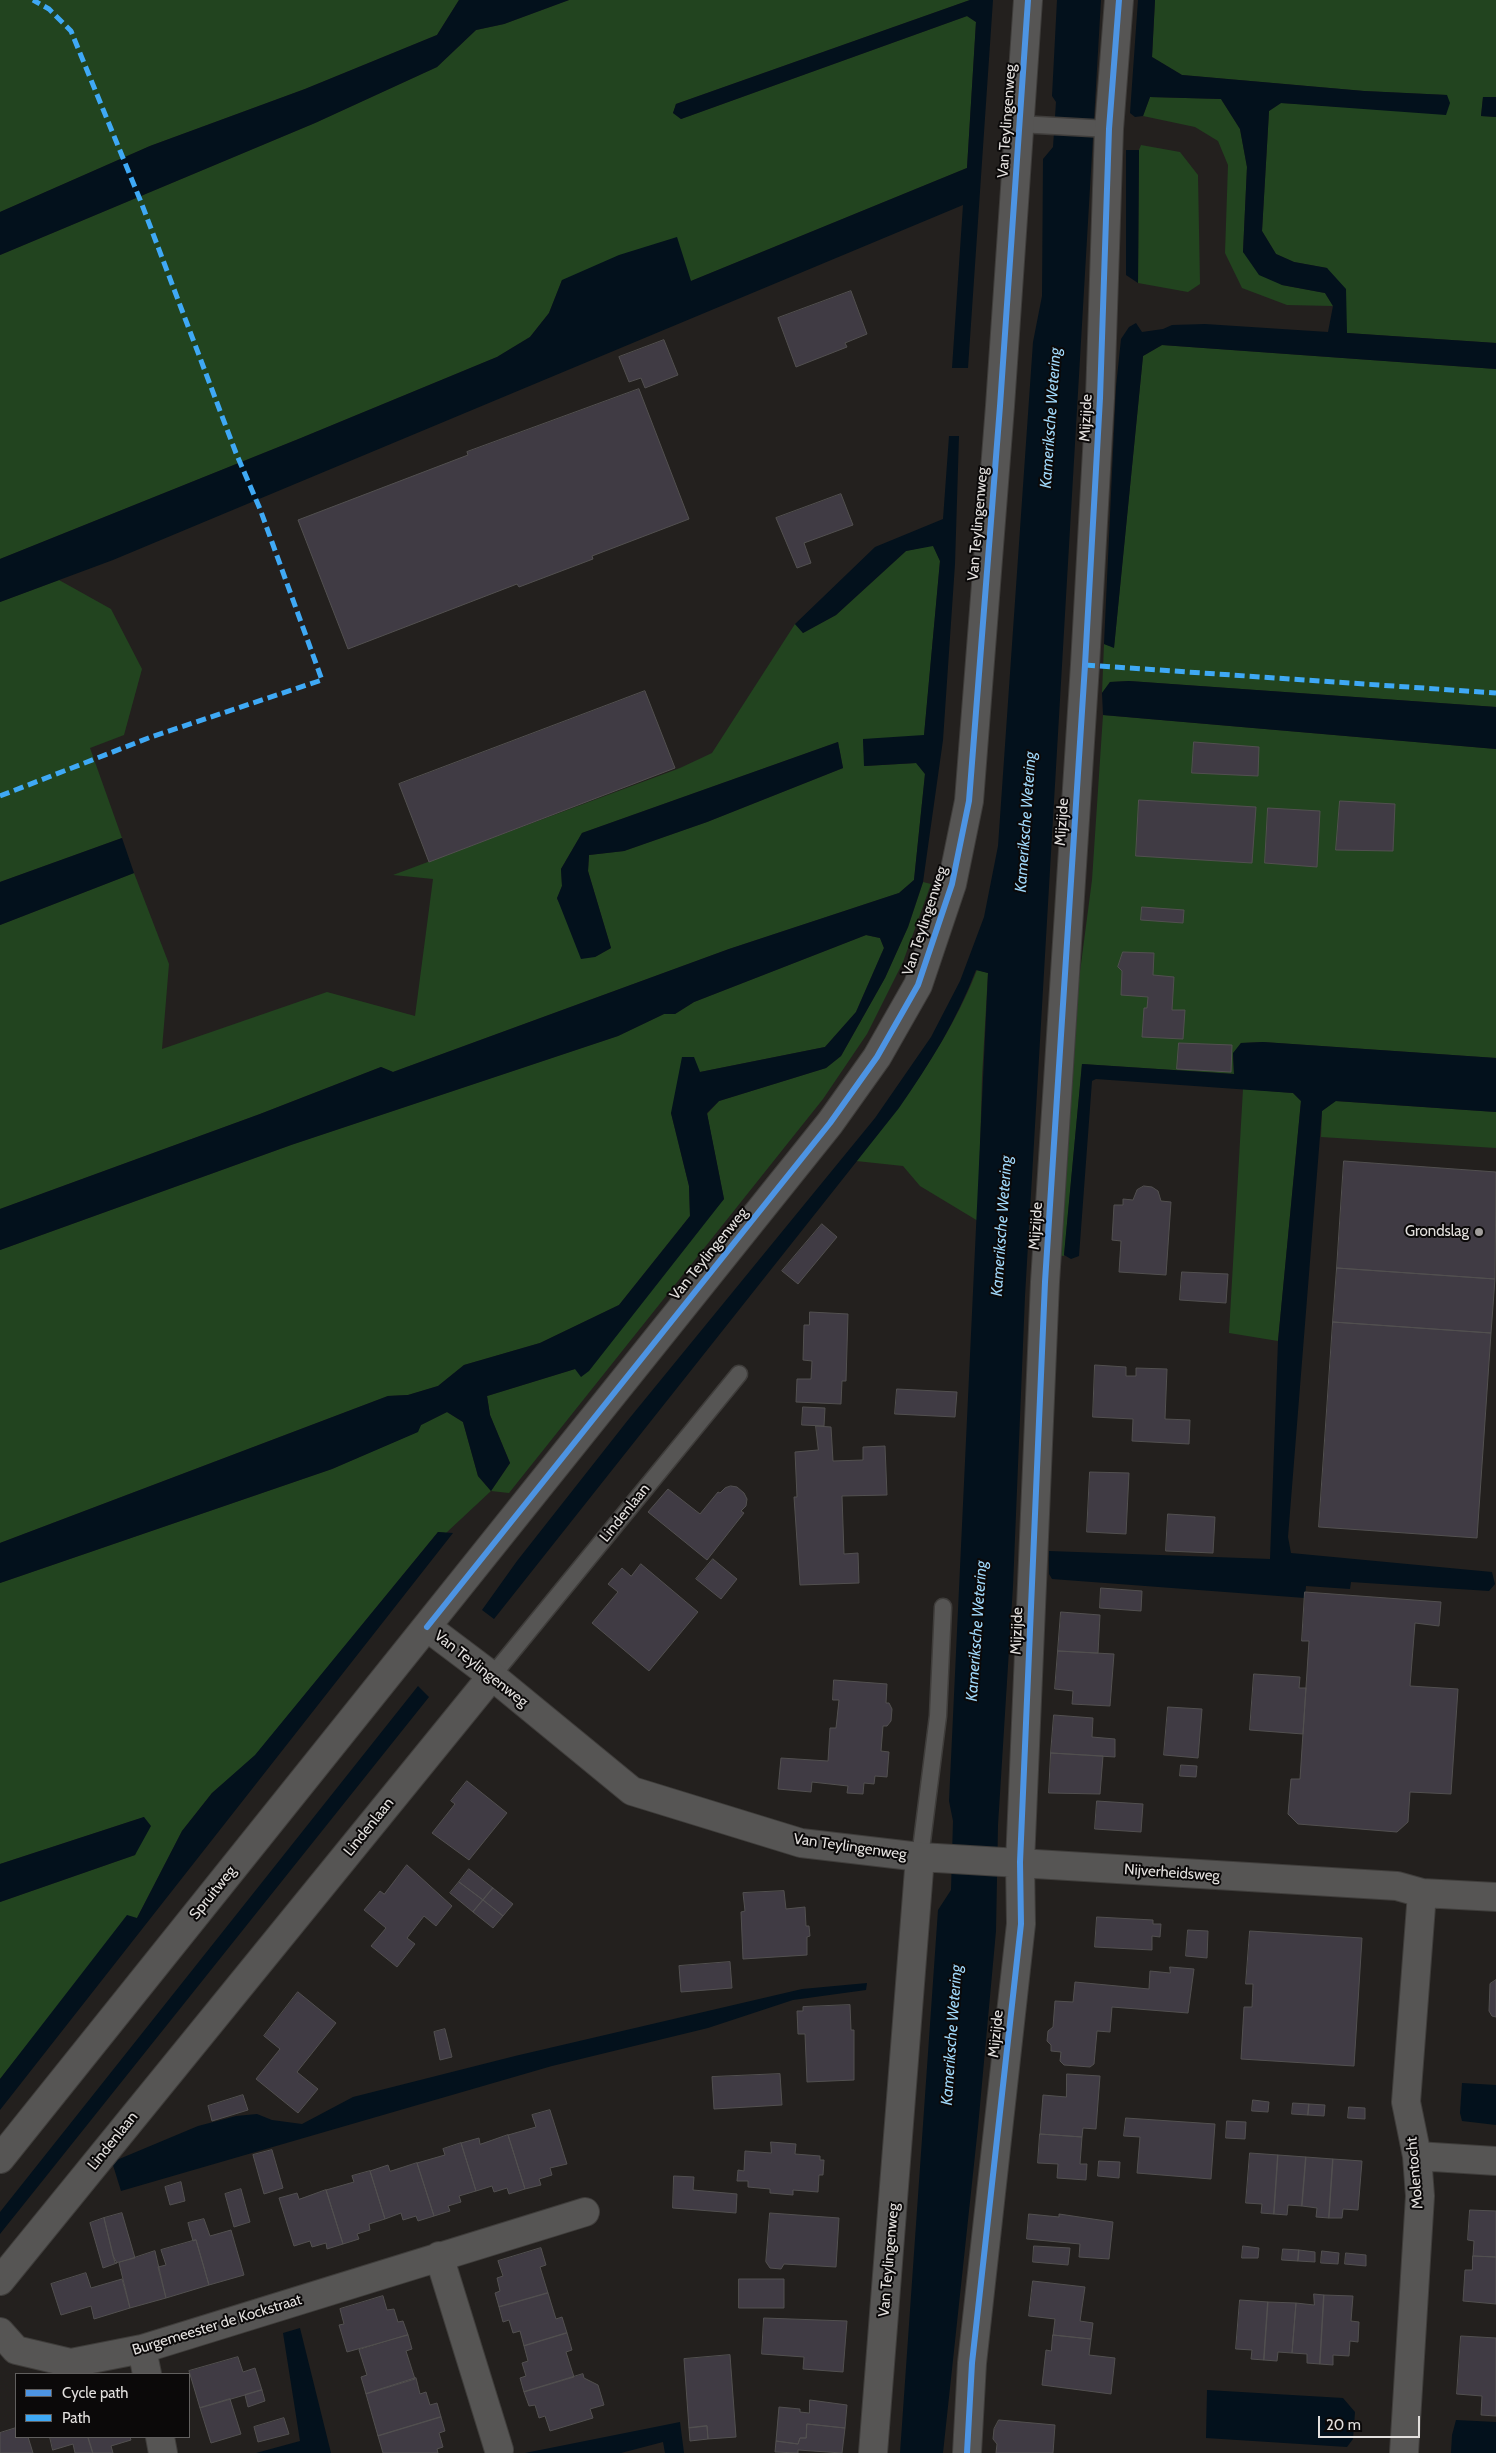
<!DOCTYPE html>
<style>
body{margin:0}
#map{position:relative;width:1496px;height:2453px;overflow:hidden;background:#23201e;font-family:Cabin,sans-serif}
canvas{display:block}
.legend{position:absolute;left:15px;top:2373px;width:175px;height:65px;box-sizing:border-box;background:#0b0909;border:1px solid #615f5e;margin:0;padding:6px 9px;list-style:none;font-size:15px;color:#e3e0de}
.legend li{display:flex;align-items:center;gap:10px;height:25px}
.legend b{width:25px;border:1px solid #615f5e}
.scale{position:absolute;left:1318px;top:2416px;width:102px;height:22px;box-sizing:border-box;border:2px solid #e3e0de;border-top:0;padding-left:6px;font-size:15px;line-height:18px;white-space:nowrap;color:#e3e0de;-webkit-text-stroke:4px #0b0909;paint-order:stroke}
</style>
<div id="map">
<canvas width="1496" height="2453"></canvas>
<ul class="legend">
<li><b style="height:6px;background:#4d94e3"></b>Cycle path</li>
<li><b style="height:6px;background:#3fa9f5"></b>Path</li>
</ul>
<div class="scale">20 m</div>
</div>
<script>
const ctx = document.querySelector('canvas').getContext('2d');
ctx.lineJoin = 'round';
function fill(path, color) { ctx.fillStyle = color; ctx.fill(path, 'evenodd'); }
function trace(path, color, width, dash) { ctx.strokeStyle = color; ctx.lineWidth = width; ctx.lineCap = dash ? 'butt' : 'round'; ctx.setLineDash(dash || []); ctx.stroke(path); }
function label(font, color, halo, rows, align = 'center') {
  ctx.font = font + ' Cabin,sans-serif'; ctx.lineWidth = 4; ctx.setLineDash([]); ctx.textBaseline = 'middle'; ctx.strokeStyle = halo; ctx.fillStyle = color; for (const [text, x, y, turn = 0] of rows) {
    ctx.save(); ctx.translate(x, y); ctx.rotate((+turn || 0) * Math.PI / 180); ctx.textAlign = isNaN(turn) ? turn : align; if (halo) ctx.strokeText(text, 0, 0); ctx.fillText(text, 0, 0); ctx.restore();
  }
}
fill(new Path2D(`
 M0 0H459L437 35 305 89 150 146 0 212Z
 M569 0H970L676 104 673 113 681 119 967 16 976 22 967 168 691 281 562 280 549 313 530 337 497 357 301 438 0 559V255L315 123 437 67 476 30 504 24Z
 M1155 0H1496V97H1483L1481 116 1496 117V343L1347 333 1327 268 1294 262 1276 254 1262 231 1269 111 1281 103 1362 108 1447 95 1364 91 1182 75 1152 57Z
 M1150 97 1221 99 1240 129 1247 167 1243 252 1282 285 1325 293 1333 306 1287 305 1242 288 1225 253 1228 165 1218 141 1195 127 1143 116Z
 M1141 145 1180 152 1198 175 1200 284 1188 292 1138 283 1139 150Z
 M1162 345 1496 369V707L1129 681 1110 682 1102 693 1104 644 1114 647 1143 356Z
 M933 545 940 561 924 736 863 740 865 766 917 763 925 774 914 880 899 893 729 949 393 1072 381 1067 260 1114 0 1209V925L134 873 169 964 162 1049 327 992 415 1016 433 879 393 875 680 768 712 753 795 624 803 633 836 615 906 551ZM838 742 843 768 707 822 624 851 589 855 588 871 611 948 595 957 557 899 562 886 561 869 582 833Z
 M59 580 111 609 142 669 124 735 90 748 122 838 0 882V602Z
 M1103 715 1496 749V1058L1263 1042 1241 1043 1233 1054 1234 1074 1082 1064 1064 1256 1055 1255 1070 1048 1092 880Z
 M923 882 931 884 903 962 867 1034 823 1099 509 1493 491 1491 446 1533 438 1532 255 1756 212 1793 182 1831 137 1918 35 2035 0 2079V1902L135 1855 144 1817 0 1864V1583L332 1469 417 1432 421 1425 447 1412 463 1422 478 1476 491 1491 510 1463 490 1415 487 1396 575 1369 724 1199 707 1114 719 1101 826 1068 841 1056 885 978 908 927Z
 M866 935 880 938 884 948 856 1012 825 1047 700 1072 671 1113 689 1186 690 1216 619 1305 540 1343 464 1365 438 1386 408 1395 388 1396 0 1543V1250L291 1145 618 1036 664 1014H675L694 1002Z
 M977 970 988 973 982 1077 978 1221 920 1186 903 1166 856 1161C904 1102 949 1041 977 970Z
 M1243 1089 1293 1093 1301 1101 1278 1341 1229 1333Z
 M1335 1101 1496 1112V1148L1321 1137 1322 1111Z`), '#22441f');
fill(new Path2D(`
 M459 0H569L504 24 476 30 437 67 315 123 0 255V212L150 146 305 89 437 35Z
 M970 0H993L968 368H952L963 205 113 560 0 602V559L301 438 497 357 530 337 549 313 562 280 619 255 677 237 691 281 967 168 976 22 967 16 681 119 673 113 676 104Z
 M1057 0H1101L1025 1296 1013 1586 998 1825 996 1931 978 2127 943 2453H900L938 1910 951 1890 953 1821 949 1801 988 973 976 970C957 1020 929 1065 899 1108L494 1619 482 1610 517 1561 628 1420 875 1118 931 1037 960 981 984 917 998 846 1033 342 1042 296 1043 159 1053 147 1056 102 1052 96Z
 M1138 0H1155L1152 57 1182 75 1364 91 1447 95 1450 103 1446 115 1281 103 1269 111 1262 231 1276 254 1294 262 1327 268 1346 289 1347 333 1496 343V369L1162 345 1143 356 1114 648 1104 644 1116 387 1121 339 1129 327 1136 323 1142 332 1163 329 1172 325 1205 324 1328 332 1333 306 1325 293 1282 285 1259 275 1243 252 1247 167 1240 129 1221 99 1150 97 1143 116 1135 117 1130 113Z
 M1483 97H1496V117L1481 116Z
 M1126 150H1139L1138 283 1126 275Z
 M949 436H959L955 564 943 740 923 882 908 927 885 978 841 1056 826 1068 719 1101 707 1113 724 1199 589 1371 581 1377 575 1369 487 1396 490 1415 510 1463 491 1491 478 1476 463 1422 447 1412 421 1425 418 1432 332 1469 0 1583V1543L388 1396 408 1395 438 1386 464 1365 540 1343 619 1305 690 1216 689 1186 671 1113 682 1057H694L700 1072 825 1047 856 1012 884 948 880 938 866 935 694 1002 675 1014H664L618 1036 291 1145 0 1250V1209L260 1114 381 1067 393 1072 729 949 899 893 914 880 925 774 916 763 864 766 863 739 924 735 940 561 933 546 906 551 836 615 803 633 795 624 875 547 943 519Z
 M1129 681 1496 707V749L1103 715 1102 693 1110 682Z
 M838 742 843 768 707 822 624 851 589 855 588 871 611 948 595 957 581 959 557 898 562 886 561 869 582 833Z
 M122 838 134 873 0 925V882Z
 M1263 1042 1496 1058V1112L1336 1101 1322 1111 1288 1537 1291 1553 1492 1572 1495 1584 1489 1591 1351 1582 1350 1589 1306 1586 1305 1598 1052 1579 1049 1574V1551L1270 1559 1278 1341 1301 1101 1293 1093 1096 1079 1092 1081 1079 1256 1071 1259 1064 1255 1082 1064 1234 1074 1233 1053 1241 1043Z
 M438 1532 453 1533 0 2110V2079L127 1915 137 1918 182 1831 212 1793 255 1755Z
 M418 1686 429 1697 0 2234V2212Z
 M144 1817 151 1826 135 1855 0 1902V1864Z
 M867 1983 866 1990 793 2000 708 2028 552 2066 121 2191 112 2162 198 2126 236 2116 257 2114 272 2120 302 2124 353 2097 515 2056 802 1989Z
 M1462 2083 1496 2085V2125L1462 2121 1460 2113Z
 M300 2328 331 2453H256L300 2441 283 2333Z
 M1207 2390 1343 2398 1355 2412 1353 2439 1347 2447 1206 2438Z
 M1456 2420 1496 2422V2453H1451L1452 2435Z
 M680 2422 684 2453H665L663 2442 621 2453H525Z`), '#03111c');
const building = new Path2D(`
 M851 291 867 334 845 343 847 347 796 367 778 318Z
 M664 340 678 375 645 388 641 378 629 382 619 357Z
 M639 389 689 519 592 556 593 559 519 587 517 584 348 649 298 520 468 455 467 452Z
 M841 494 853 525 804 543 811 563 797 568 776 518Z
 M645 691 675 768 429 862 399 784Z
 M1194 742 1259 747 1258 776 1192 773Z
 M1139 800 1256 807 1252 863 1136 856Z
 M1340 801 1395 804 1393 851 1336 850Z
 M1268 808 1320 811 1317 867 1265 863Z
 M1142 907 1184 910 1183 923 1141 920Z
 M1123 952 1154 953 1153 975 1174 977 1172 1010H1185L1183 1039 1142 1037 1144 1008H1147L1148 997 1121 995 1122 971 1118 967Z
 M1179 1043 1232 1045 1231 1072 1177 1069Z
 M1344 1161 1496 1172 1495 1279 1337 1268Z
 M1144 1186 1152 1187 1158 1191 1161 1201 1171 1202 1166 1275 1119 1272 1121 1241 1112 1240 1114 1205H1123V1199L1133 1200 1137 1190Z
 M822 1224 837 1237 798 1284 782 1271Z
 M1337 1268 1495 1279 1491 1333 1333 1322Z
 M1182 1272 1228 1274 1226 1303 1180 1300Z
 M810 1312 848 1314 846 1381H842L841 1404 796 1402 797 1379H811L812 1361 803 1360 804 1325H809Z
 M1333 1322 1491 1333 1477 1538 1319 1527Z
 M1095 1365 1126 1367V1376H1136V1368L1167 1369 1165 1419 1190 1420 1189 1444 1132 1441 1133 1419 1093 1417Z
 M897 1389 957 1392 955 1417 895 1414Z
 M803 1407 825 1408 824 1426 802 1425Z
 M816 1426 831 1427 833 1461 863 1460V1447L885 1446 887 1495 842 1496 844 1554 858 1553 859 1583 800 1585 794 1497H797L795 1452 818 1450Z
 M1090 1472 1129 1473 1126 1534 1087 1532Z
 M731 1486 737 1487 744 1493 747 1499 746 1506 741 1511 744 1513 707 1560 648 1512 668 1489 700 1514 718 1492 720 1493 725 1488Z
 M1168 1514 1215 1517 1213 1553 1166 1551Z
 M713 1559 737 1579 721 1599 696 1579Z
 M641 1564 698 1612 649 1671 592 1623 618 1592 608 1584 622 1568 631 1576Z
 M1101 1588 1142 1591 1141 1611 1100 1608Z
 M1305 1592 1441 1602 1439 1626 1415 1623 1410 1686 1458 1689 1451 1794 1410 1792 1408 1822 1397 1832 1298 1824 1288 1814 1291 1779H1300L1309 1641H1302Z
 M1061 1612 1100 1615 1098 1653 1058 1651Z
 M1058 1651 1114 1654 1110 1706 1072 1704 1073 1691 1055 1689Z
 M1254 1674 1300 1677 1299 1688H1306L1303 1734 1250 1730Z
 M834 1680 887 1684 886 1703H889L892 1709 891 1721 887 1726H883L881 1751 889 1752 887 1777 875 1776 874 1784 864 1783 863 1794 847 1793 848 1786 812 1782 811 1792 778 1789 781 1758 828 1761 830 1728H836L839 1700H833Z
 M1168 1707 1202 1709 1198 1758 1164 1755Z
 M1054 1715 1093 1718 1092 1737 1115 1739V1757L1051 1753Z
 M1051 1753 1103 1756 1100 1794 1049 1793Z
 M1181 1765 1197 1766 1196 1777 1180 1776Z
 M467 1781 507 1813 469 1860 432 1833 455 1804 451 1801Z
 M1097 1801 1143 1804 1141 1832 1095 1829Z
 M407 1865 452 1906 436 1926 424 1916 407 1938 415 1944 397 1967 371 1946 386 1928 364 1910 380 1891 384 1894Z
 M469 1869 493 1888 483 1900 459 1882Z
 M459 1882 483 1900 473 1912 450 1893Z
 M493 1888 513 1904 503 1916 483 1900Z
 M784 1891 786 1909 805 1907 806 1926H809L810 1936 807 1937V1955L743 1959 741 1912 745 1911 743 1893Z
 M483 1900 503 1916 493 1928 473 1912Z
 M1097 1917 1153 1920V1924H1161L1160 1937 1152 1936V1950L1095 1947Z
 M1188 1930 1208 1931 1207 1958 1186 1956Z
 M1250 1931 1362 1938 1354 2066 1241 2059 1244 2007H1252L1253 1984H1246Z
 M730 1962 732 1988 681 1992 679 1966Z
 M1170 1967 1194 1969 1188 2013 1112 2007 1110 2032 1097 2031 1094 2064 1090 2067 1064 2065 1060 2061 1061 2052 1051 2051V2045L1047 2041 1048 2031 1053 2027 1055 2001 1073 2002 1075 1982 1149 1989 1150 1971 1170 1973Z
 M1496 1980V2017L1492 2016 1489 2011 1490 1984Z
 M298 1992 336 2023 297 2072 318 2089 298 2113 256 2079 280 2049 264 2036Z
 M850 2005 851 2030H854V2080L807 2082 805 2034H798L797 2011H803V2007Z
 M445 2029 452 2057 440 2060 434 2032Z
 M780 2074 782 2105 714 2109 712 2077Z
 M1067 2074 1100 2076 1096 2129 1083 2128 1082 2137 1040 2134 1043 2095 1066 2097Z
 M243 2095 248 2110 212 2121 208 2106Z
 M1253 2100 1269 2102 1268 2112 1252 2111Z
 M1293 2103 1309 2104 1308 2115 1292 2114Z
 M1309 2104 1325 2105 1324 2116 1308 2115Z
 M1349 2107 1365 2108V2119L1348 2118Z
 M550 2110 567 2164 550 2168 552 2175 539 2179 541 2185 525 2189 508 2135 536 2127 532 2115Z
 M1126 2118 1215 2124 1211 2179 1137 2173 1140 2137 1124 2136Z
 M1227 2121 1246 2122 1245 2139 1226 2138Z
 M1040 2134 1082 2137 1080 2164H1087L1086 2180 1057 2178 1058 2164 1038 2163Z
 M508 2135 525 2189 509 2194 507 2188 494 2192 492 2186 476 2191 461 2143 479 2138 480 2144Z
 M771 2142 796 2144 795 2154 820 2156V2160H824L823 2175H819L818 2192 793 2190V2195L770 2193V2189L748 2187V2181H737L738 2170 744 2171 745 2151 771 2153Z
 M461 2143 476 2191 459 2196 461 2202 448 2206 450 2211 434 2216 417 2163 445 2155 443 2149Z
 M272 2150 283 2188 264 2194 253 2155Z
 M1250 2153 1278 2155 1274 2214 1261 2213 1262 2204 1246 2203Z
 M1278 2155 1306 2157 1302 2206 1288 2205 1287 2215 1274 2214Z
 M1306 2157 1333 2159 1329 2218 1316 2217 1317 2208 1302 2206Z
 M1333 2159 1362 2161 1358 2210 1343 2209 1342 2218H1329Z
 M1099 2161 1120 2162 1119 2178 1098 2176Z
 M417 2163 434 2216 418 2221 416 2216 403 2220 401 2213 385 2219 370 2171 388 2165 390 2171Z
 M370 2171 385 2219 369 2224 370 2230 357 2234 359 2239 343 2244 326 2190 354 2182 352 2176Z
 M674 2176 694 2177 693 2190 737 2194 736 2213 673 2208Z
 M181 2182 185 2201 170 2205 165 2187Z
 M241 2189 250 2222 234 2227 225 2194Z
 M326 2190 343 2244 327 2249 326 2243 312 2247 310 2241 294 2246 279 2198 297 2193 299 2199Z
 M1470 2210 1496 2211V2257L1473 2256 1474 2241 1468 2240Z
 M122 2213 135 2258 115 2263 104 2218Z
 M770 2213 839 2218 836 2267 784 2264 781 2269 770 2268 766 2262Z
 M1029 2214 1059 2217V2214L1113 2222 1109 2259 1079 2257 1080 2244 1027 2239Z
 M104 2218 113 2256 117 2263 103 2268 90 2223Z
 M204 2219 210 2236 231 2230 244 2275 209 2285 196 2240 193 2241 188 2223Z
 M196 2240 209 2285 166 2298 158 2267 166 2265 161 2250Z
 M1034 2246 1070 2248 1068 2265 1033 2262Z
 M1243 2246 1259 2248 1258 2258H1242Z
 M541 2248 546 2265 540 2267 548 2293 499 2307 495 2293 500 2291 497 2278 503 2276 498 2261Z
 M1283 2249 1299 2250 1298 2261 1282 2260Z
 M1299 2250 1315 2252V2262L1298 2261Z
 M155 2251 166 2298 130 2308 119 2263Z
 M1322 2251 1339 2253 1338 2264 1321 2263Z
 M1346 2253 1366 2255V2266L1345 2264Z
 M1473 2256 1496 2257V2304L1463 2301 1465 2270H1472Z
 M86 2273 91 2288 122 2279 130 2308 94 2319 91 2306 61 2315 51 2284Z
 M739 2279H784V2308H739Z
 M1033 2281 1085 2287 1080 2321 1093 2323 1091 2339 1053 2335 1055 2319 1029 2316Z
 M548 2293 556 2319 562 2317 567 2333 524 2346 520 2331 513 2333 509 2320 503 2322 499 2307Z
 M1314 2294 1324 2295 1320 2364 1307 2363V2354L1292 2353 1296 2303 1314 2305Z
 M1324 2295 1353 2296 1351 2321 1359 2322 1358 2342 1350 2341 1349 2356 1333 2355V2365L1320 2364Z
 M383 2296 387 2310 394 2309 398 2322 403 2321 408 2335 347 2352 339 2325 344 2324 340 2309Z
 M1240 2300 1268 2302 1264 2360 1251 2359 1252 2350 1236 2349Z
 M1268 2302 1296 2303 1292 2353 1278 2352 1277 2361 1264 2360Z
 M764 2318 847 2321 843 2372 803 2369 804 2357 762 2354Z
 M567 2333 572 2350 566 2352 574 2377 524 2392 520 2378 526 2376 522 2363 528 2361 524 2346Z
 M408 2335 412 2349 406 2351 415 2379 366 2394 361 2377 367 2375 359 2350Z
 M1053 2335 1091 2339 1089 2355 1115 2358 1111 2394 1042 2385 1046 2350 1051 2351Z
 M1461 2336 1496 2338V2416L1481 2415 1482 2396 1457 2394Z
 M730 2355 736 2437 708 2439 707 2426 689 2428 684 2359Z
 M238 2357 243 2372 255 2368 262 2390 200 2408 189 2371Z
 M583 2374 584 2378 598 2385 604 2405 590 2409 593 2418 550 2431 545 2416 539 2418 535 2405 529 2406 524 2392Z
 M416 2378 420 2394 426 2392 430 2405 437 2403 441 2417 378 2436 366 2394Z
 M262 2390 265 2401 248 2407 245 2395Z
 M230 2399 241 2434 211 2443 200 2408Z
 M810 2400 847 2405 845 2428 807 2424 806 2438H800L798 2444 776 2441 779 2407 800 2409V2412L809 2413Z
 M441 2417 445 2431 439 2433 443 2447 437 2449 438 2453H383L378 2436Z
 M284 2418 289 2434 258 2442 254 2427Z
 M999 2420 1055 2425 1053 2453H996L997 2444 993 2439 994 2429Z
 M807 2424 845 2428 842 2453 798 2450V2453L775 2452 776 2441 798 2444 800 2438H806Z
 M707 2426 708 2439 690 2441 689 2428Z
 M16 2428V2437H28L33 2453H0V2433Z
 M50 2437H88L93 2453H75L73 2444 53 2450Z
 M88 2437H130L131 2440 111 2446 113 2453H93Z`);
fill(building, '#403b44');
trace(building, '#525050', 1);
const service = new Path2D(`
 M1019 124 1109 129
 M492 1676 739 1374
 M920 1857 938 1716 943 1607`);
const minor = new Path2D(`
 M427 1627 492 1676 632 1791 801 1843 920 1857 873 2453
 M920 1857 1397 1886 1422 1893 1496 1897
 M1417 2156 1496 2161
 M439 2256 499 2450
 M0 2281 492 1676
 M0 2332 16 2350 71 2363 142 2349 585 2212
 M142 2349 147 2374
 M160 2437 163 2453
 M967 2453 972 2363 1021 1924 1020 1862 1045 1282 1085 665 1100 398 1109 129 1119 0
 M1404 2453 1420 2196 1417 2156 1406 2102 1422 1893`);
const secondary = new Path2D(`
 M0 2159 830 1123 877 1057 918 985 952 884 969 801 1000 406 1028 0`);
trace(service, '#3f3d3b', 19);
trace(minor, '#3f3d3b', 30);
trace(secondary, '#3f3d3b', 30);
trace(service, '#565554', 16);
trace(minor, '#565554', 28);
trace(secondary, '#565554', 28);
trace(new Path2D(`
 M1085 665 1496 693
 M0 796 151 737 322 680 260 509 236 453 141 202 71 31 49 9 33 0`), '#3fa9f5', 5, [10, 5]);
trace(new Path2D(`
 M427 1627 830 1123 877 1057 918 985 952 884 969 801 1000 406 1028 0
 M967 2453 972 2363 1021 1924 1020 1862 1045 1282 1085 665 1100 398 1109 129 1119 0`), '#4d94e3', 6);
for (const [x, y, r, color] of [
 [1479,1232,5,"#a09d9b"]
]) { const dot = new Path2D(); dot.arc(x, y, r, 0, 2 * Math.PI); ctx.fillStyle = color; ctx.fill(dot); trace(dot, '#0b0909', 2); }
label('15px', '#e3e0de', '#0b0909', [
 ["Van Teylingenweg",1007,121,-86],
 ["Mijzijde",1086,418,-87],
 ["Van Teylingenweg",978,524,-85],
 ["Mijzijde",1062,822,-86],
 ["Van Teylingenweg",925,921,-72],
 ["Mijzijde",1036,1226,-86],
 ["Van Teylingenweg",709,1254,-51],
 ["Lindenlaan",625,1513,-51],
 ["Mijzijde",1017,1631,-88],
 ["Van Teylingenweg",481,1669,38],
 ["Lindenlaan",369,1827,-51],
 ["Van Teylingenweg",850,1847,8],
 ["Nijverheidsweg",1172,1873,4],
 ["Spruitweg",213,1893,-51],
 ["Mijzijde",996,2034,-84],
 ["Lindenlaan",113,2141,-51],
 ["Molentocht",1415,2173,-95],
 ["Van Teylingenweg",889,2260,-85],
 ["Burgemeester de Kockstraat",217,2325,-17]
]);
label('15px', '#e3e0de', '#0b0909', [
 ["Grondslag",1469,1232]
], 'right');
label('italic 16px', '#a0d8fa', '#0b0909', [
 ["Kameriksche Wetering",1051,418,-86],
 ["Kameriksche Wetering",1026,822,-86],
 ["Kameriksche Wetering",1002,1226,-86],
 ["Kameriksche Wetering",977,1631,-86],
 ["Kameriksche Wetering",952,2035,-86]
]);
</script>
